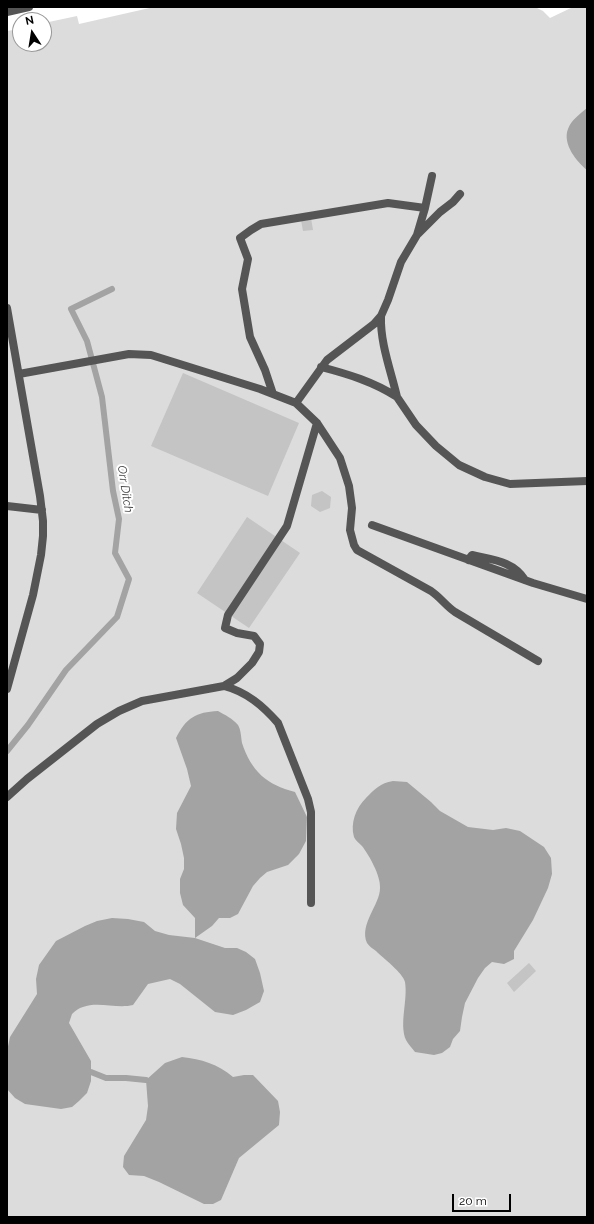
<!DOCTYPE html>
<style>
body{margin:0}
#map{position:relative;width:594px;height:1224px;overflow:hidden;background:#fff;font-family:Raleway,sans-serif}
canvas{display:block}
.frame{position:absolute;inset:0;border:8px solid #000;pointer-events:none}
.north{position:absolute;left:12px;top:12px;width:40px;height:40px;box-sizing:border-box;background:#fff;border:1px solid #999;border-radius:50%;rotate:348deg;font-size:11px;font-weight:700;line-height:16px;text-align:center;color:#000}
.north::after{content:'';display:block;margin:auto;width:14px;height:18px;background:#000;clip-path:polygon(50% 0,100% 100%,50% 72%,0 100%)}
.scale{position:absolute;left:452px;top:1194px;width:59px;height:18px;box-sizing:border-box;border:2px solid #000;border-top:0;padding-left:5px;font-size:12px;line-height:14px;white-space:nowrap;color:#000;-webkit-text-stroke:3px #fff;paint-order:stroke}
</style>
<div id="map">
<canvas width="594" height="1224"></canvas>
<div class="frame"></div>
<div class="north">N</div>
<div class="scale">20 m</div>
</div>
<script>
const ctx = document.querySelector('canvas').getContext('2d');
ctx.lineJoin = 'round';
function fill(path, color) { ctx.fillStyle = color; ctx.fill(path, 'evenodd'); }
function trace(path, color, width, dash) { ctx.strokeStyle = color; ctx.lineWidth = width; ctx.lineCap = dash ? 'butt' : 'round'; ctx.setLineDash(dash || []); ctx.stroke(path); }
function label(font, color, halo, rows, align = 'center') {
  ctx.font = font + ' Raleway,sans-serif'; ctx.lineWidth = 4; ctx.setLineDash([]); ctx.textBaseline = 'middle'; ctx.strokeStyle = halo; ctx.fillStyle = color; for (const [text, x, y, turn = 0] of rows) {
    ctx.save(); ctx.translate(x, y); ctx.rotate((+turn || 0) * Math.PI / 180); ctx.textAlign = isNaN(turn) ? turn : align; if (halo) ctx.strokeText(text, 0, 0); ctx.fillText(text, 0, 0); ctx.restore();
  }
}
fill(new Path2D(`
 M154 7H535L543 11 550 18 573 7H587V1217H7V31L20 29V44H44V23L77 16 79 24Z`), '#dcdcdc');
fill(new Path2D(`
 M587 108V170C577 162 562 144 568 129 571 120 580 114 587 108Z
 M218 711C225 715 232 718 238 725 241 730 241 737 242 743 251 771 267 785 295 792L307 817 306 841 299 854 288 865 267 872 260 878 253 886 238 914 230 918H219L212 926 195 938 225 948H237L246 952 255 959 260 973 264 991 260 1002 246 1010 233 1015 215 1012 180 984 170 979 148 984 133 1005C117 1009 98 1001 83 1007 79 1008 75 1011 72 1014L69 1023 91 1061V1081L87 1093 79 1101 72 1107 61 1109 25 1104 15 1098 7 1089V1051L10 1037 37 994 36 979 39 965 56 941 85 926 97 921 112 918 128 919 144 922 155 931 169 935 195 938V918L183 905 180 893V879L184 869V858L181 844 176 829 177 813 191 786 187 769 176 738C186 718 196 712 218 711Z
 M393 781 407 782 431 802 440 811 468 827 493 830 506 828 520 831 544 847 551 858 552 874 548 888 533 920 514 951V959L504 964 492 962 485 968 478 978 465 1003 462 1017 460 1031 453 1039 450 1047 442 1053 434 1055 415 1052C412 1048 408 1044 406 1040 399 1024 408 1000 405 982 403 973 383 958 376 951 373 949 369 946 367 943 359 924 380 905 380 888 381 876 369 855 362 846 359 843 355 840 354 837 350 823 356 808 366 798 375 789 380 783 393 781Z
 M182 1057C201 1059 218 1064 233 1077L244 1075H253L278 1101 280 1112 279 1125 239 1158 221 1200 213 1204H204L159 1182 144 1176 129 1175 123 1167 124 1156 146 1120 148 1106 146 1080 165 1063Z`), '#a3a3a3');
trace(new Path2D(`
 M7 751 28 725 66 670 117 617 129 579 115 553 119 519 113 491 102 397 87 341 71 309 112 289
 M91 1072 106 1078H126L146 1080`), '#a3a3a3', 6);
fill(new Path2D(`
 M311 218 313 230 303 231 301 220Z
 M183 373 299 423 268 496 151 446Z
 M322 491 331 497 330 508 320 512 311 506 312 495Z
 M247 517 300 553 249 628 197 593Z
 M529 963 536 971 514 992 507 983Z`), '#c4c4c4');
trace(new Path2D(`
 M7 12 29 7
 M425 208 432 176
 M418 234 440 212 453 202 460 194
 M7 308 40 496 43 521V536L41 555 33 595 7 689
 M321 367C348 374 374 382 397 397 391 371 380 343 381 316
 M19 374 129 354 151 355 260 389 296 403 317 423 340 458 349 486 352 508 350 530 354 545 357 550 431 591C440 597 446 606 455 612L538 661
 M273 394 265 370 250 337 242 289 248 259 240 238 251 230 261 224 388 203 425 208 417 235 401 262 388 300 381 316 374 324 327 360 296 403
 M397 397 416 425 436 446 459 465 485 477 510 484 587 481
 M7 506 42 510
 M372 525 533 583 587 599
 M468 560 472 555C493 560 513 561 525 580
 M224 686C247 692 263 706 278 723L308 799 311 812V903
 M7 797 27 779 97 724 119 711 142 701 224 686 237 678 252 663 259 652 260 644 254 636 237 633 225 628 228 615 287 526 317 423`), '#555', 8);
label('italic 12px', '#444', '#fff', [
 ["Orr Ditch",125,489,81]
]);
</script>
